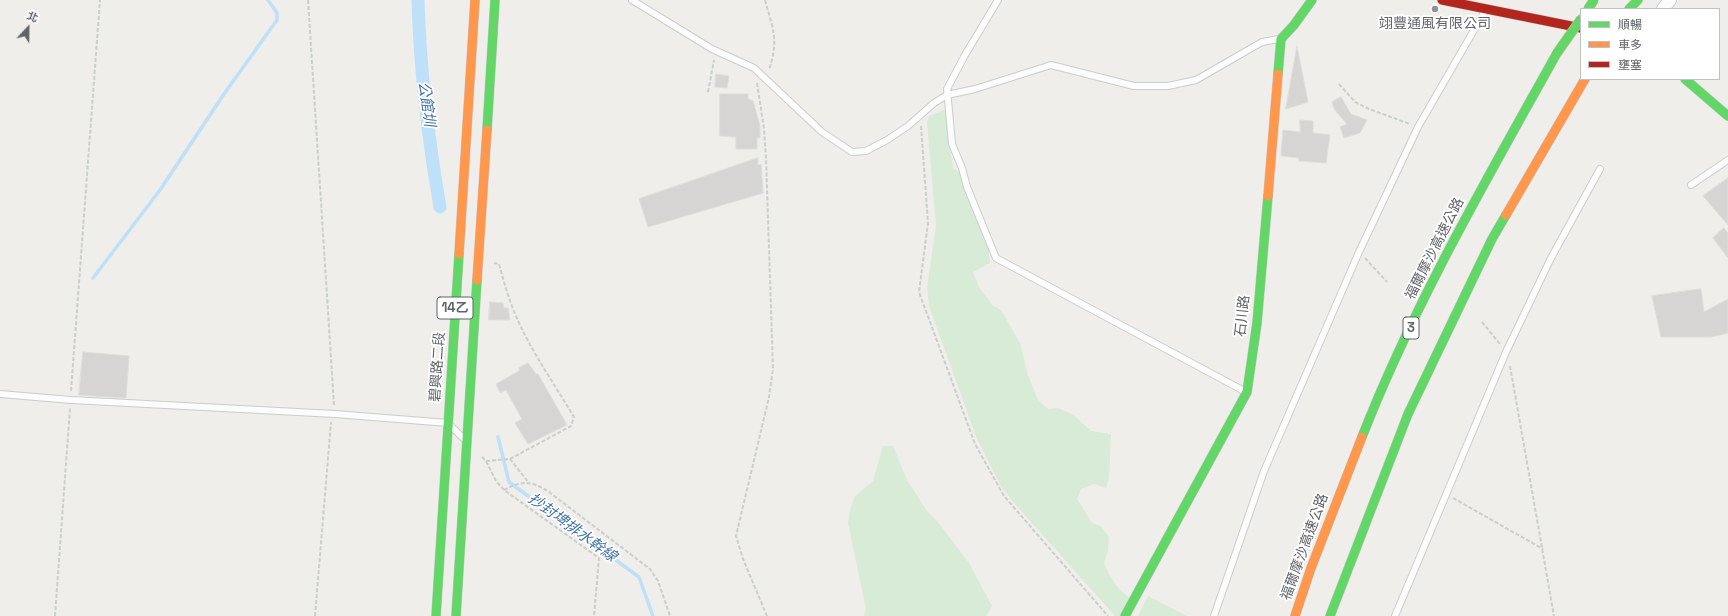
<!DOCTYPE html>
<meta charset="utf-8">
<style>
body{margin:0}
#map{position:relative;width:1728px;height:616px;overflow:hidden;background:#efeeea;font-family:"Space Grotesk","Noto Sans TC",sans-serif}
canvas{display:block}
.legend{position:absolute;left:1580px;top:8px;width:140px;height:72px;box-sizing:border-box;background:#fff;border:1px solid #bfc1c3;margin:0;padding:5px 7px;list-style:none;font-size:12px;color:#5f6368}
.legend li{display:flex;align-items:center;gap:8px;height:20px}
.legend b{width:20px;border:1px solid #bfc1c3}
.north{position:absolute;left:8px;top:8px;width:40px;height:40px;-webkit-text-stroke:3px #fff;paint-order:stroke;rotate:22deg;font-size:11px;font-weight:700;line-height:16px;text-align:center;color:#5f6368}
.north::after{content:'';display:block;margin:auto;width:14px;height:18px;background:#5f6368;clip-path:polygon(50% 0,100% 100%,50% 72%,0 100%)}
</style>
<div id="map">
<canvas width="1728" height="616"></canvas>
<ul class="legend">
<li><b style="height:5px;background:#63d668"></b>順暢</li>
<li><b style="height:5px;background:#ff974d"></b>車多</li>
<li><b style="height:5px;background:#b3261e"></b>壅塞</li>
</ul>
<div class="north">北</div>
</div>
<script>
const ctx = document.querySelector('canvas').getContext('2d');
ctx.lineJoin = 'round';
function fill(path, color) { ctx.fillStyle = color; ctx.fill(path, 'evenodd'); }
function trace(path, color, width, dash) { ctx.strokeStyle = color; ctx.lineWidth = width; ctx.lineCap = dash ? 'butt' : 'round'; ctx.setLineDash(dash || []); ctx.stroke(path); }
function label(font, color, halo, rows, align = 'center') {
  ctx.font = font + ' "Space Grotesk","Noto Sans TC",sans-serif'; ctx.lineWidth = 3.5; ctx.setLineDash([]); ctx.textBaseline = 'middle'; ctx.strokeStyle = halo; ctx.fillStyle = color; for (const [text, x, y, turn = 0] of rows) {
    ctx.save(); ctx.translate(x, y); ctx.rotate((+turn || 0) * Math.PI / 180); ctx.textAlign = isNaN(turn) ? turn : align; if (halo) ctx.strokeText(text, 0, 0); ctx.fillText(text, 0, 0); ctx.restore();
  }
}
fill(new Path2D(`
 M944 110 947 111 948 137 953 168 962 174 988 244 990 263 973 272 979 287 993 306 1001 310 1020 343 1028 375 1038 400 1048 409 1058 408 1074 415 1091 431 1111 434 1109 479 1106 488 1094 484 1081 489 1077 499 1092 523 1101 526 1109 537 1108 551 1104 563C1110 577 1117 590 1130 598L1123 616H1115L1014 503 1001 486 977 439 929 306 927 288 936 225 927 123 929 116Z
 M883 446H893L907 480 927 511 938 522 969 563 992 606 986 616H864L866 609 848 523 850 510 855 496 873 481Z
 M1148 596 1187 616H1138Z`), '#d8ebd6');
trace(new Path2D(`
 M93 278 160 190 224 94 277 20V13L268 0
 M498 437 509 482 639 577 653 616`), '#bfe0f9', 3.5);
trace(new Path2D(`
 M418 0C420 70 428 138 440 207`), '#bfe0f9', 13);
const building = new Path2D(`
 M1297 46 1308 102 1286 109Z
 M716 74 729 76 727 88 715 87Z
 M720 94H748V99L753 101 760 126V138H757V149H736V137L720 136Z
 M1341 97 1351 114 1367 120 1360 133 1344 138 1340 127 1347 124 1334 109 1332 102Z
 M1300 120 1313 121V133L1330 135 1326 163 1299 161V158L1281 156 1283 130 1300 132Z
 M758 158V165L761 164 763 193 648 227 639 199Z
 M1728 178V225L1703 196Z
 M1724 228 1728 233V258L1713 238Z
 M1701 289 1704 312 1728 299V333L1711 337H1661L1652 296Z
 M490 302 503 303 504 308H508L510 320H489Z
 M83 352 129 356 126 398 79 395Z
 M528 363 536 374H538L567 425 528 444 515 423 522 419 506 390 500 393 496 384 519 371V368Z`);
fill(building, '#d6d5d3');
trace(building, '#deddd9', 1);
const lane = new Path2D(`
 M632 0 712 49 754 68 822 132 852 152 866 151 887 140 908 126 934 103 947 95 975 89 1051 65 1134 86H1168L1196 80 1262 42 1279 39
 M998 0 965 55 947 89 952 144 962 168 967 187 996 258 1246 392
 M1691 185 1728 160
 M0 394 71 400 335 414 448 423 463 438
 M1214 616 1264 471 1359 252 1418 127 1485 11
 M1395 616 1506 352 1551 258 1600 169`);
const street = new Path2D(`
 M1663 9 1670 0`);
const fast = new Path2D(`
 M1629 9 1638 0
 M1278 74 1281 39 1294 25 1312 0
 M1685 79 1728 116
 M487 130 495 0
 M1362 437C1414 304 1487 179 1557 53
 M436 616 459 254
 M456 616 477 280
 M1125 616 1247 392 1257 323 1268 196
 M1330 616 1408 414 1492 239 1506 215`);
const slow = new Path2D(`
 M1268 196 1278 74
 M1506 215 1585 79
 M459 254 475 0
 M477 280 487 130
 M1295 616 1311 568 1362 437`);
const jam = new Path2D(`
 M1442 0 1581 28`);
trace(lane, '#cbcccc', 8);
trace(street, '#cbcccc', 14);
trace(fast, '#cacacb', 10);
trace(slow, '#cacacb', 10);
trace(jam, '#cacacb', 10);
trace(new Path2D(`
 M308 0 334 405
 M765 0C773 30 779 39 769 70
 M757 83 764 129 766 158 773 369 769 397 736 536 743 559 767 616
 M1339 84 1355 102 1369 109 1410 124
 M708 92 714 60
 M921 126 928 223 919 292 975 444 1004 496 1108 616
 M1365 258 1387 282
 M1482 322 1500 344
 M1510 366 1554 616
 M71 391 100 0
 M482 457 486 461 496 481 504 490 599 558 594 616
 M510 459 529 483
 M486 461 510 459 571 426 574 417C556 387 536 358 521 327 511 307 505 286 499 264L494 263
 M504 490C522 480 532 481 549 492L650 569 658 581 670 616
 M1453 498 1543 549
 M55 616 70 408
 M315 616 331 422`), '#cacfcc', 2, [4, 2]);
trace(lane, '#fdfcfc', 6);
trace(street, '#fdfcfc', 12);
trace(fast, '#63d668', 9);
trace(slow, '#ff974d', 9);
trace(jam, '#b3261e', 9);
const fastBridge = new Path2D(`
 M1588 9 1594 0
 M1557 53 1581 19`);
trace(fastBridge, '#c8b996', 10, []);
trace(fastBridge, '#63d668', 9);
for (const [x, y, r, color] of [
 [1435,9,4,"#919496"]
]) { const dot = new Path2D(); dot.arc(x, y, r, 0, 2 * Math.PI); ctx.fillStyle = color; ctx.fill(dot); trace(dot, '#fff', 1.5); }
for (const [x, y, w] of [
 [455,308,36],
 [1411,328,16]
]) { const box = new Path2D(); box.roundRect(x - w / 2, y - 11, w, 22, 3); ctx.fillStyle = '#fff'; ctx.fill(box); trace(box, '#5f6368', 1); }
label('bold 13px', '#5f6368', null, [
 ["14乙",455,308],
 ["3",1411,328]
]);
label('14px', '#5f6368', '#fff', [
 ["翊豐通風有限公司",1435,24]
]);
label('14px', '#5f6368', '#fff', [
 ["福爾摩沙高速公路",1435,249,-63],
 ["石川路",1243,316,-84],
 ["碧興路二段",438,367,-86],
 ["福爾摩沙高速公路",1305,547,-70]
]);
label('italic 15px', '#4174aa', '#fff', [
 ["公館圳",426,104,82],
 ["抄封埤排水幹線",572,528,36]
]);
</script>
